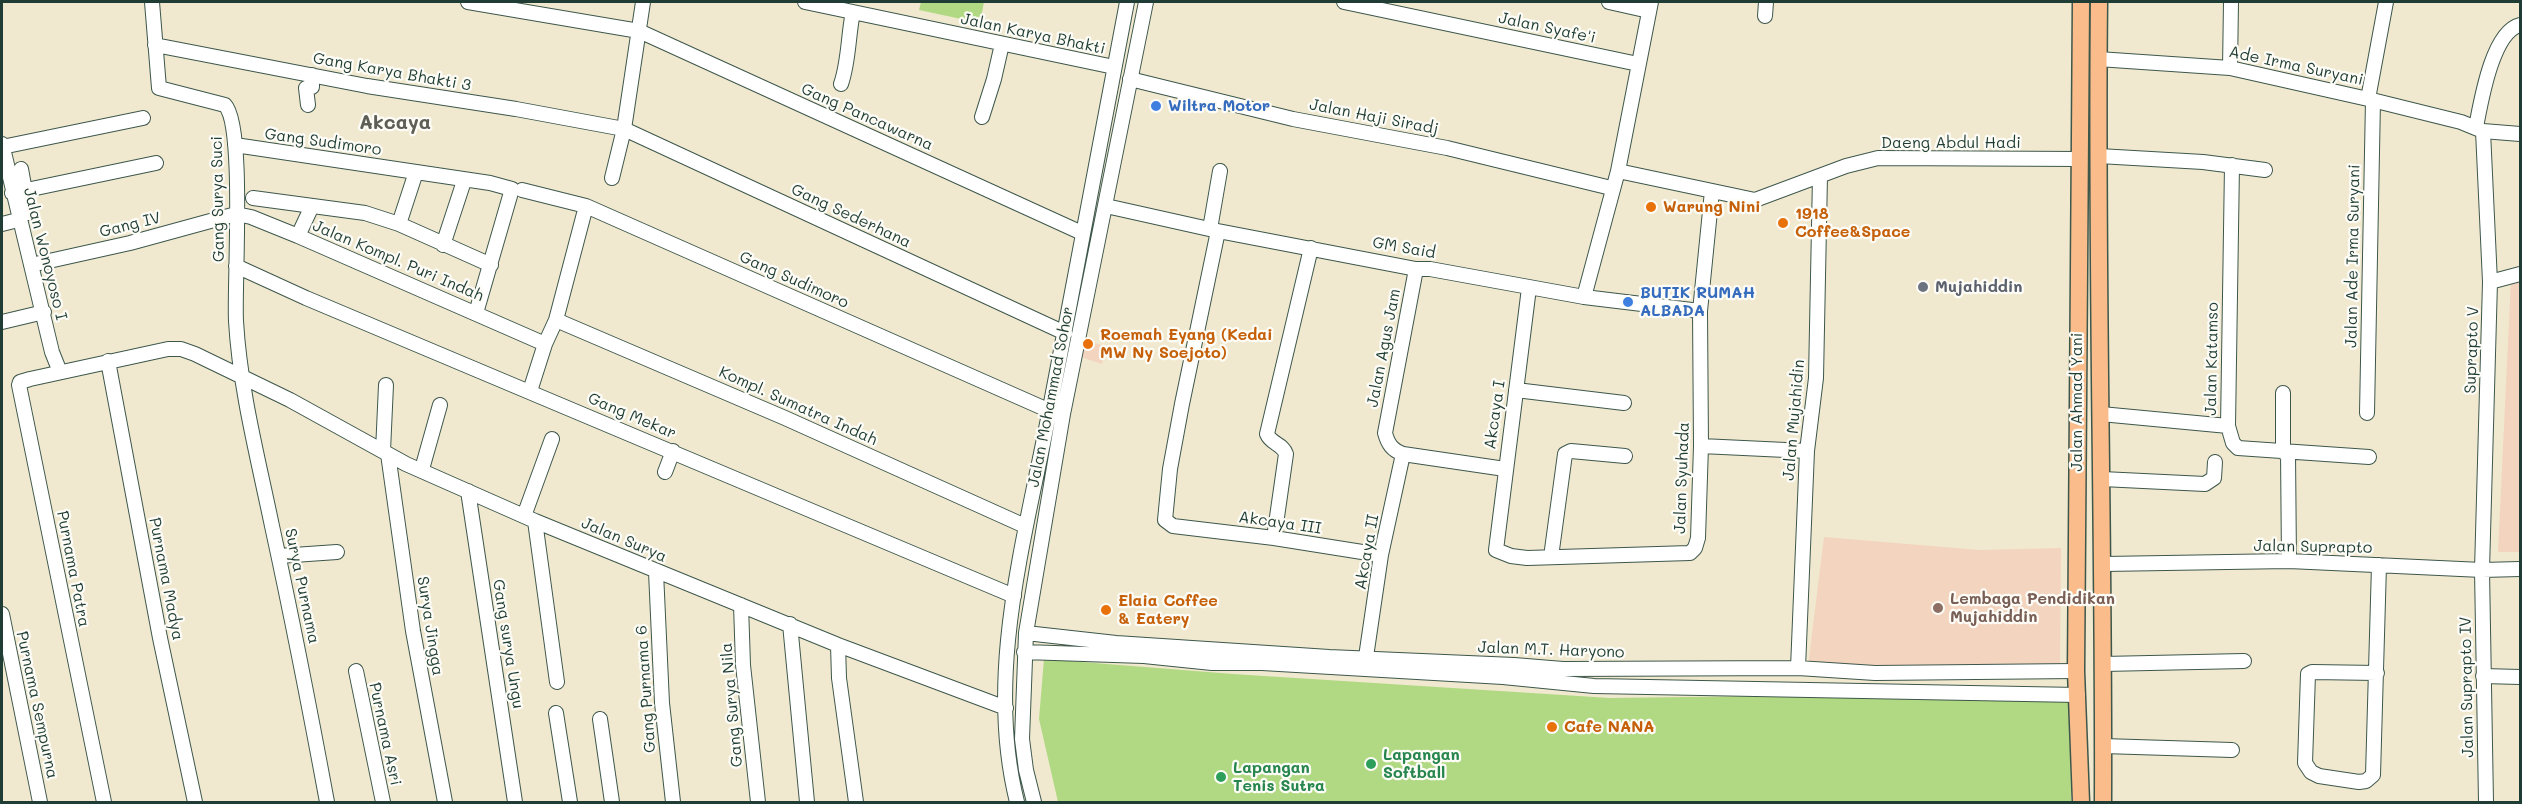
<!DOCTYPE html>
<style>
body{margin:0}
#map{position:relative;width:2522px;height:804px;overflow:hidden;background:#f0e9d0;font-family:Mali,sans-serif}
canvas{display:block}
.frame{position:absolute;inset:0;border:3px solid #1f3d34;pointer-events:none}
</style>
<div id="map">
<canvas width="2522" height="804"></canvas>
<div class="frame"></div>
</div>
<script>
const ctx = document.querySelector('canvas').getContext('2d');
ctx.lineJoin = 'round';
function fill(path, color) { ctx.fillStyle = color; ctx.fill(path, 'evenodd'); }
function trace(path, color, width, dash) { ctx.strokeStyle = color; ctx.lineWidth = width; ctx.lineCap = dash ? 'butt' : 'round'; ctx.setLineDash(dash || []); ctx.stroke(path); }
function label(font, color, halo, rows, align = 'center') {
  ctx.font = font + ' Mali,sans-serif'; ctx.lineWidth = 4.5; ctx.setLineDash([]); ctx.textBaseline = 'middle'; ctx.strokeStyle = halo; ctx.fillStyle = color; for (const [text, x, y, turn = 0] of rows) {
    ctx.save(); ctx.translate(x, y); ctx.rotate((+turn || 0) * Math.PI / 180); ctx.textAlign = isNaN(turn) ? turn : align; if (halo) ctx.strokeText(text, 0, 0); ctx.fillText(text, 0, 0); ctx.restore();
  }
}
fill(new Path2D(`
 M2520 278V552H2498L2511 280Z
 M1080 338 1107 347 1102 364 1075 355Z
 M1824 537 1979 550 2061 548 2060 668 1808 666Z`), '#f3d4bf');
fill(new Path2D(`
 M921 2H984L980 23 919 10Z
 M1044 659 1233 674 1610 698 2070 692 2071 802H1058L1039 719Z`), '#b1d983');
const minor = new Path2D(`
 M152 2 159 88 225 105C245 126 234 284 236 321 240 390 258 458 272 526 292 618 310 710 327 802
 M468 2 639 31 1082 233
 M805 2 1114 67
 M1344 2 1638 64
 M1609 2 1649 11
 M1765 16 1766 2
 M155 45 367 86 516 109 624 129 1065 333
 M2098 59 2230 68 2368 99 2461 122 2483 131 2520 134
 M2230 68 2231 2
 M1130 79 1293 119 1447 148 1611 188
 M841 84C849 61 848 36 853 12
 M2368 99 2386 2
 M308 105 306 88 312 87V75
 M982 117 994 79 1002 44
 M2476 127C2481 102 2492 32 2520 25
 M2483 131 2490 282 2482 570 2486 802
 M2 144 52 352 60 372
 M235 145 490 183 512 189 476 313
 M2 147 143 118
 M2099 156 2203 162 2265 170
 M21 169 29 213
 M1618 171 1755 200 1846 166 1878 158 2080 159
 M612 178 624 129 643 2
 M522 190 586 206 1050 411
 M12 193 156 163
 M253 198 365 213 399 224 491 265
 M1106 206 1218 231 1416 269H1430L1584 297 1700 311
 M2 224 18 220
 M399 224 416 172
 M1210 229 1220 171
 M1218 231 1182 404 1170 469 1165 520 1173 526 1274 538 1381 555
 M298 236 312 206
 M443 245 464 181
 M31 265 130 243 236 214 251 217 298 236 545 344
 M236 266 306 298 1014 596
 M1416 269 1385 433C1388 444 1392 450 1403 454L1505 469
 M2490 282 2520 274
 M1529 288 1496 550 1511 556 1527 558 1690 553 1695 548 1698 538 1701 446 1700 311 1712 191
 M1584 297 1618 171 1651 2
 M556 320 785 418 1025 526
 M2 322 44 312
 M108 361 160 638 195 802
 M1516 390 1624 403
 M530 391 545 344 556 320 586 206
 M2367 413 2373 100
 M2101 414 2228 426 2232 165
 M2228 426 2233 443 2238 448 2369 457
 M1701 446 1807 451
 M383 451 386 385
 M2283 452V393
 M2288 453 2289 561
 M388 454 413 631 445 802
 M422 469 440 405
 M665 472 673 451
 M2102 479 2205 484 2214 478 2215 462
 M468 491 515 802
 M524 516 552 439
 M535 521 557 682
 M1274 538 1286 454C1283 444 1271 444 1267 434L1311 248
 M279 556 337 552
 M1551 557 1565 454 1571 451 1625 456
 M2104 564 2289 561 2482 570 2520 569
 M656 572 662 703 673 802
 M741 605 743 665 758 802
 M2 614 40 802
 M790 624 807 802
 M1026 633 1116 643 1329 657 1514 665 1563 669 1798 668 1875 673 2076 671
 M838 645 839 678 856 802
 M1024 652 1144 656 1212 663H1262L1503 677 1594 686 2078 695
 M1366 657 1381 555 1403 454
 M2103 664 2244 661
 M1798 668 1807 451 1816 378 1820 176
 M356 671 383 802
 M2377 673 2312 672 2308 674 2305 763 2311 772 2319 776 2359 782 2366 781 2373 775 2379 565
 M2483 676 2520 677
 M556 713 570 802
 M600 719 612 802
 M2103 746 2232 750
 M104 802 19 385 20 382 30 379 168 349H181L195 354 290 400 406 464 535 521 838 645 1006 708
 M1017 802C984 671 1027 533 1051 403 1077 269 1101 135 1127 2
 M1034 802 1026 770 1022 739 1026 633 1063 414 1146 2`);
const major = new Path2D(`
 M2081 2 2076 671 2081 802
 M2099 2C2096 269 2104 535 2103 802`);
trace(minor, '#3e574b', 16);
trace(major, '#3e574b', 19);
trace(minor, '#fff', 14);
trace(major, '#f9bc8a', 16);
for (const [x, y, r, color] of [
 [1156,106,6,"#3f7fe0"],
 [1651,207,6,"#e8710a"],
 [1783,223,6,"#e8710a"],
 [1923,287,6,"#6b7280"],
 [1628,302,6,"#3f7fe0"],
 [1088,344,6,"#e8710a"],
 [1938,608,6,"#8d6e63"],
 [1106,610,6,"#e8710a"],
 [1552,727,6,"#e8710a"],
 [1371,764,6,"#2e9e5b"],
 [1221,777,6,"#2e9e5b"]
]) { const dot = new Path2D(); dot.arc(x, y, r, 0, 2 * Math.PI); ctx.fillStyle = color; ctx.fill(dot); trace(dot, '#fdfcf7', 2); }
label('16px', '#1f3d34', '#fdfcf7', [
 ["Jalan Syafe'i",1547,28,12],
 ["Jalan Karya Bhakti",1033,34,12],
 ["Ade Irma Suryani",2296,66,12],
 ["Gang Karya Bhakti 3",392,72,10],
 ["Gang Pancawarna",867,117,24],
 ["Jalan Haji Siradj",1374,117,11],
 ["Gang Sudimoro",323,142,8],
 ["Daeng Abdul Hadi",1951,143],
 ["Gang Surya Suci",218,199,-91],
 ["Gang Sederhana",851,216,25],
 ["Gang IV",130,225,-14],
 ["GM Said",1404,248,10],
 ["Jalan Wonoyoso I",45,254,76],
 ["Jalan Ade Irma Suryani",2353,256,-89],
 ["Jalan Kompl. Puri Indah",398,261,23],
 ["Gang Sudimoro",794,280,24],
 ["Jalan Agus Jam",1384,348,-79],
 ["Suprapto V",2472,350,-88],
 ["Jalan Katamso",2212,359,-89],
 ["Jalan Mohammad Sohor",1051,397,-79],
 ["Jalan Ahmad Yani",2077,402,-90],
 ["Kompl. Sumatra Indah",798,406,24],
 ["Akcaya I",1495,415,-82],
 ["Gang Mekar",632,416,23],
 ["Jalan Mujahidin",1794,420,-85],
 ["Jalan Syuhada",1682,478,-88],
 ["Akcaya III",1280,523,8],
 ["Jalan Surya",624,540,23],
 ["Jalan Suprapto",2313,547,1],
 ["Akcaya II",1367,552,-80],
 ["Purnama Patra",73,569,79],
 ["Purnama Madya",166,579,79],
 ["Surya Purnama",302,586,78],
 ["Surya Jingga",430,626,81],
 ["Gang surya Ungu",508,644,81],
 ["Jalan M.T. Haryono",1551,650,2],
 ["Jalan Suprapto IV",2467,687,-91],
 ["Gang Purnama 6",646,689,-94],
 ["Purnama Sempurna",37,705,78],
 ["Gang Surya Nila",732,705,-95],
 ["Purnama Asri",385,734,78]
]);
label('bold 16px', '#366cbe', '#fdfcf7', [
 ["Wiltra Motor",1168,106],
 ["BUTIK RUMAH",1640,293],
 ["ALBADA",1640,311]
], 'left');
label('bold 16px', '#c56008', '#fdfcf7', [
 ["Warung Nini",1663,207],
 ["1918",1795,214],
 ["Coffee&Space",1795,232],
 ["Roemah Eyang (Kedai",1100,335],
 ["MW Ny Soejoto)",1100,353],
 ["Elaia Coffee",1118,601],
 ["& Eatery",1118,619],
 ["Cafe NANA",1564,727]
], 'left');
label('bold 16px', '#5b616d', '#fdfcf7', [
 ["Mujahiddin",1935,287]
], 'left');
label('bold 16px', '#785e54', '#fdfcf7', [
 ["Lembaga Pendidikan",1950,599],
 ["Mujahiddin",1950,617]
], 'left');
label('bold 16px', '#27864d', '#fdfcf7', [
 ["Lapangan",1383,755],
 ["Softball",1383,773],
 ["Lapangan",1233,768],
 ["Tenis Sutra",1233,786]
], 'left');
label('bold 20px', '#5e5e56', '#fdfcf7', [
 ["Akcaya",395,123]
]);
</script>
